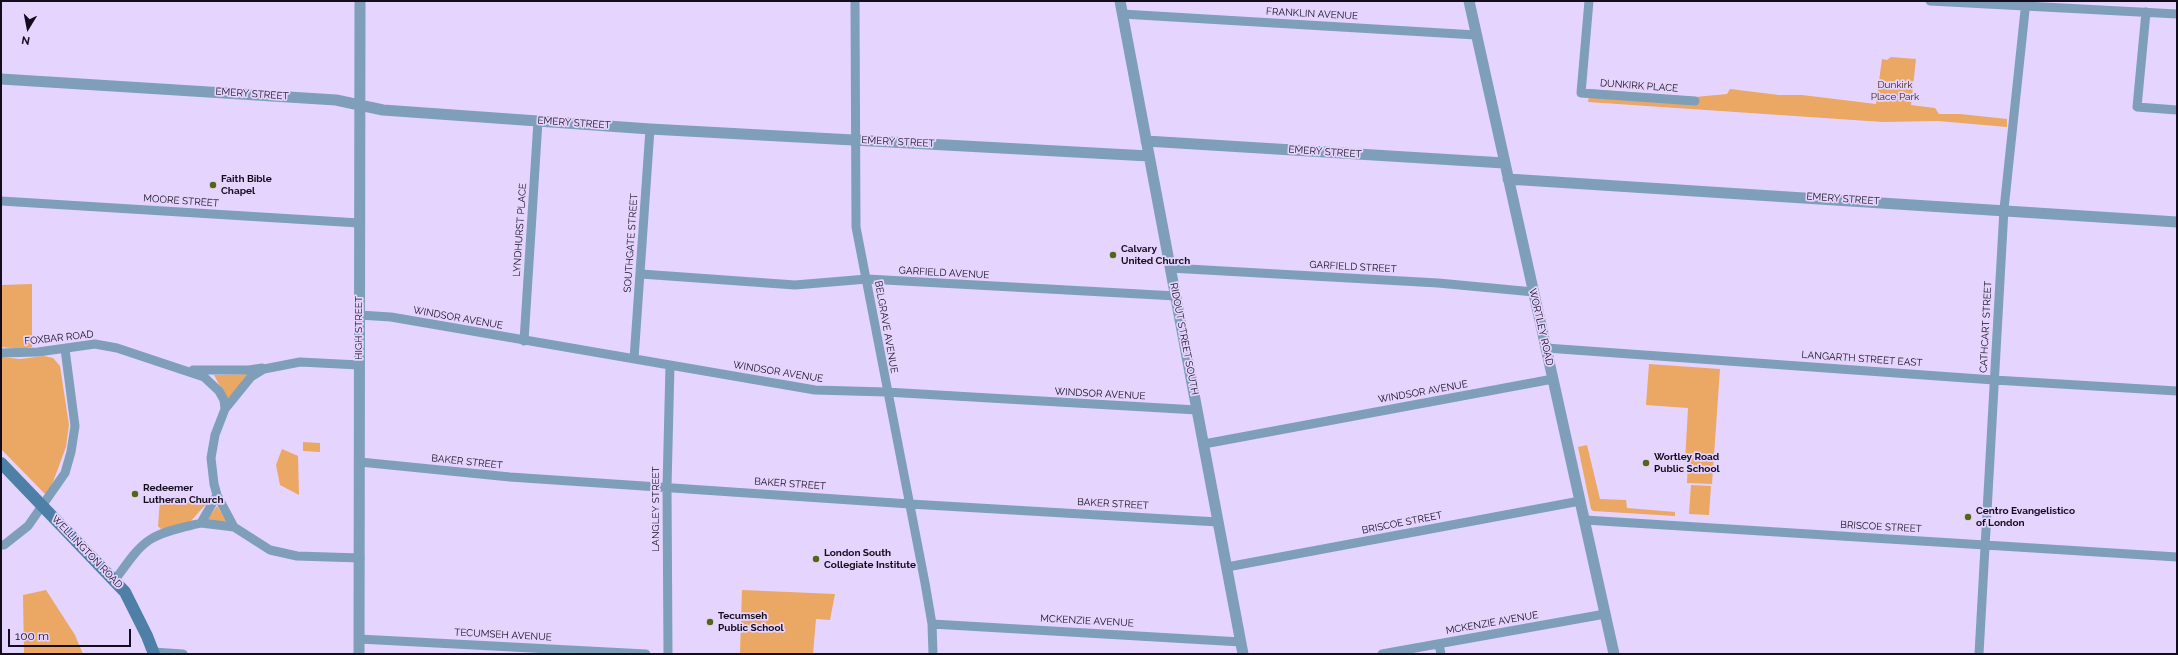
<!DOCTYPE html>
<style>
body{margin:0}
#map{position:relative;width:2178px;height:655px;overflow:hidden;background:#e5d4fd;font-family:Raleway,sans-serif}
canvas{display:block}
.frame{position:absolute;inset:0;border:2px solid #130c1d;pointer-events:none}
.north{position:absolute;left:8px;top:8px;width:40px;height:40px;-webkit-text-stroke:3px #e5d4fd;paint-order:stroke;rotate:190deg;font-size:11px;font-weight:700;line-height:16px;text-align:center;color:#130c1d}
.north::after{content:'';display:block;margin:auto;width:14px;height:18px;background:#130c1d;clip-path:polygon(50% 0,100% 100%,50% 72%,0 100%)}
.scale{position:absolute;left:8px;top:629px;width:123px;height:18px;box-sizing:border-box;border:2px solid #130c1d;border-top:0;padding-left:5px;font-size:12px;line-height:14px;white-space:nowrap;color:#130c1d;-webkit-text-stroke:3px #e5d4fd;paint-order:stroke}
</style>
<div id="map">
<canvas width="2178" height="655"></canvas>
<div class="frame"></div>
<div class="north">N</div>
<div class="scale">100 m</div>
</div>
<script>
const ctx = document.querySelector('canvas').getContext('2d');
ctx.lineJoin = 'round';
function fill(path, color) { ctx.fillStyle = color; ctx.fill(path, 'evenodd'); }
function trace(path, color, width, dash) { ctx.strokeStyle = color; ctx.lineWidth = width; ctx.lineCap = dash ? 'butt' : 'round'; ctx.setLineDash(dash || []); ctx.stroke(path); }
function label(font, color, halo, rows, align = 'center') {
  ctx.font = font + ' Raleway,sans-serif'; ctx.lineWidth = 3.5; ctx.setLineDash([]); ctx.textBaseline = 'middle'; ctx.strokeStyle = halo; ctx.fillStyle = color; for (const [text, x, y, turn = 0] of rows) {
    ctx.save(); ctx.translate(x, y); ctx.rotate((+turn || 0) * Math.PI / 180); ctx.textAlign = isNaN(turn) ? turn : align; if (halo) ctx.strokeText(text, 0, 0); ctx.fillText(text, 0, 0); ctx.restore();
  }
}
fill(new Path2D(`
 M1891 57 1916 59 1911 105 1935 108 1939 114H1960L2007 119V127L1938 121 1883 122 1588 102 1590 89 1695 97 1727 94 1730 89 1779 95H1802L1876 104 1882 59 1887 60Z
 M32 284V347L20 349 1 347V285Z
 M44 356 53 358 60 366 69 425 66 447 50 490 46 495 1 449V357L20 359Z
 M1649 364 1720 369 1712 484 1687 483 1688 463 1685 462 1688 408 1646 405Z
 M249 374 251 375 227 399 214 375Z
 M303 442 320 443V452L303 451Z
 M1587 445 1600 499 1626 500 1627 508 1675 512V516L1593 511 1591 509 1578 447Z
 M282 449 298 456 299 495 280 485 276 465Z
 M1691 485 1711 486 1709 515 1689 514Z
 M160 500 207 503 190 522 161 529 158 526Z
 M217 506 227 522 207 520Z
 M46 590 75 635 83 654H24L23 595Z
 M742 590 835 594 830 620 816 619 813 654H740Z`), '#eba764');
trace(new Path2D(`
 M855 1 856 227 925 583 932 624 933 654
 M1589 1 1581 93 1695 101
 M1930 1 2177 14
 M2146 12 2137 107 2177 110
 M1122 14 1476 35
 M1 201 359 223
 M1170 268 1438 283 1534 292
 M641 274 795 285 867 279 1176 296
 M359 315 391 317 815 390 886 392 1197 410
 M524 341 538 121
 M1546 348 1994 380 2177 391
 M1 353 38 352 95 344 117 348 204 377 219 391 224 400 225 409
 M634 359 650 129
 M359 365 300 362 264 369 251 377 225 409 215 435 211 458 214 484 217 495 234 527 270 550 297 556 360 558
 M193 370H249L262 368
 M1204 444 1553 379
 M360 462 510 477 910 504 1218 522
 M1585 520 2177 557
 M201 523 234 527
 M1 545H4L28 526 65 473 71 452 75 426 65 349
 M1227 567 1580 501
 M114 581C125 567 136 548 151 539 166 530 185 527 201 523L217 495
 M932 624 1241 642
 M359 639 646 654
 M1439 644 1441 654
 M153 652 183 654
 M668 654 667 487 670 365
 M1382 654 1605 614
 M1979 654 2004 209 2026 1`), '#7e9eba', 9);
trace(new Path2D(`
 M1120 1 1243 654
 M1469 1 1614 654
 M1 79 336 100 383 110 650 129 1149 156
 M1146 141 1504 163
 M1508 179 2177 222
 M359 654 360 1`), '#7e9eba', 11);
trace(new Path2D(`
 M1 463 125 592 147 636 154 654`), '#4d7fa7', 12);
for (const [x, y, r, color] of [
 [213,185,4,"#516716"],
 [1113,255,4,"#516716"],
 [1646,463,4,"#516716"],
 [135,494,4,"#516716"],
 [1968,517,4,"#516716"],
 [816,559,4,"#516716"],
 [710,622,4,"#516716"]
]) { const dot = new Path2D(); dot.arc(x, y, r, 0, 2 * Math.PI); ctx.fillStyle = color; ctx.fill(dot); trace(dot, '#e5d4fd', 1.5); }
label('10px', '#130c1d', '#e5d4fd', [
 ["FRANKLIN AVENUE",1312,14,3],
 ["DUNKIRK PLACE",1639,86,4],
 ["EMERY STREET",252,94,4],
 ["EMERY STREET",574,123,4],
 ["EMERY STREET",898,142,3],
 ["EMERY STREET",1325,152,4],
 ["EMERY STREET",1843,199,4],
 ["MOORE STREET",181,201,4],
 ["LYNDHURST PLACE",520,230,-86],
 ["SOUTHGATE STREET",631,243,-86],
 ["GARFIELD STREET",1353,267,3],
 ["GARFIELD AVENUE",944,273,3],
 ["WINDSOR AVENUE",458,318,10],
 ["BELGRAVE AVENUE",886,327,80],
 ["WORTLEY ROAD",1541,327,77],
 ["CATHCART STREET",1986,327,-87],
 ["HIGH STREET",359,328,-90],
 ["FOXBAR ROAD",59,338,-6],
 ["RIDOUT STREET SOUTH",1184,339,79],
 ["LANGARTH STREET EAST",1862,359,4],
 ["WINDSOR AVENUE",778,372,9],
 ["WINDSOR AVENUE",1423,392,-10],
 ["WINDSOR AVENUE",1100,394,3],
 ["BAKER STREET",467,462,6],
 ["BAKER STREET",790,484,4],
 ["BAKER STREET",1113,504,3],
 ["LANGLEY STREET",656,509,-90],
 ["BRISCOE STREET",1402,523,-11],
 ["BRISCOE STREET",1881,527,3],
 ["WELLINGTON ROAD",87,552,46],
 ["MCKENZIE AVENUE",1087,621,3],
 ["MCKENZIE AVENUE",1492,623,-10],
 ["TECUMSEH AVENUE",503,635,3]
]);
label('10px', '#422607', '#e5d4fd', [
 ["Dunkirk",1895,85],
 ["Place Park",1895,97]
]);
label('bold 10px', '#130c1d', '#e5d4fd', [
 ["Faith Bible",221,179],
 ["Chapel",221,191],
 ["Calvary",1121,249],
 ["United Church",1121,261],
 ["Wortley Road",1654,457],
 ["Public School",1654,469],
 ["Redeemer",143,488],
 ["Lutheran Church",143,500],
 ["Centro Evangelistico",1976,511],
 ["of London",1976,523],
 ["London South",824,553],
 ["Collegiate Institute",824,565],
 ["Tecumseh",718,616],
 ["Public School",718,628]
], 'left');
</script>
